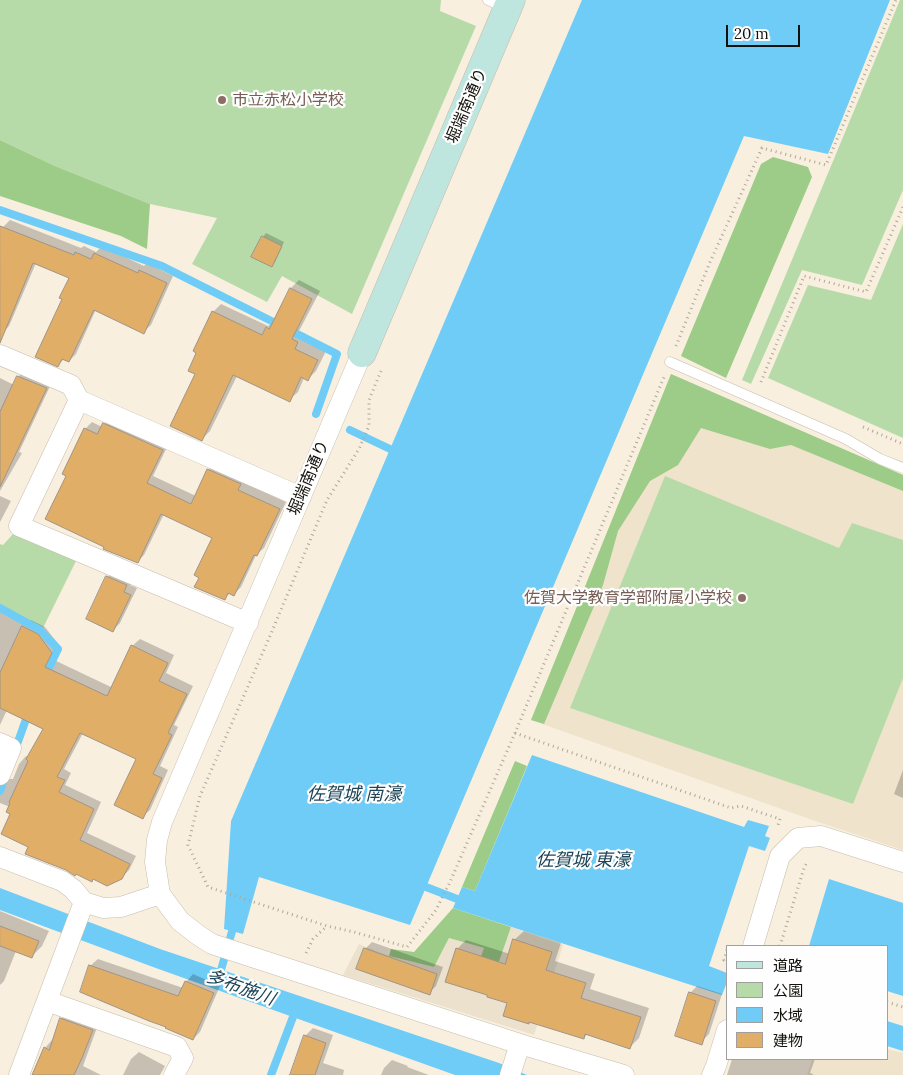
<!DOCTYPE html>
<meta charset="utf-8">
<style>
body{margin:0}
#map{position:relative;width:903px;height:1075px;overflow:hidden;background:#f8efdf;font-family:Lora,"Noto Sans JP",serif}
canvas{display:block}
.legend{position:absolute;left:726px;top:945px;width:162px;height:115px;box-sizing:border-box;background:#fefefe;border:1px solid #a09f9d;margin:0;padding:6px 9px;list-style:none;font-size:15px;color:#13110b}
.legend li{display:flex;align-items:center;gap:10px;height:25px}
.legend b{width:25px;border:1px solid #a09f9d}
.scale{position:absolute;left:726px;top:25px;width:74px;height:22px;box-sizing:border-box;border:2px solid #13110b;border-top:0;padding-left:6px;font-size:15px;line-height:18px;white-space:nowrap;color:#13110b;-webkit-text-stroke:4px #fefefe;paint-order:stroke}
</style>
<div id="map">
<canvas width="903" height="1075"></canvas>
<ul class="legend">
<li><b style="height:6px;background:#bee5de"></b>道路</li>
<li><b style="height:14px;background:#b7dba8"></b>公園</li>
<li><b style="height:14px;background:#6fccf7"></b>水域</li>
<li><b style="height:14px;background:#e1ae67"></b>建物</li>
</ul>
<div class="scale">20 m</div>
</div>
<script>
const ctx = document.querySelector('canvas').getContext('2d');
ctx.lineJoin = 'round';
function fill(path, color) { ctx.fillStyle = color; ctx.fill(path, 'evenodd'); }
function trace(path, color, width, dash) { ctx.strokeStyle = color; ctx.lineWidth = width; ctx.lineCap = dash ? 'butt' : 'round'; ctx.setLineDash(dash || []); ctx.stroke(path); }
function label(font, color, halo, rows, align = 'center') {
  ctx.font = font + ' Lora,"Noto Sans JP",serif'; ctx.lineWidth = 4.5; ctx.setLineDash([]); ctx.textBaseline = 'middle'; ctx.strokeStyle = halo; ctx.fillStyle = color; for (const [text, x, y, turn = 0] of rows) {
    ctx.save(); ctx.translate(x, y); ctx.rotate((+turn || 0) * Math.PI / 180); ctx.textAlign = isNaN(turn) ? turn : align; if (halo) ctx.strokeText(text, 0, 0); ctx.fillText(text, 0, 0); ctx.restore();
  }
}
fill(new Path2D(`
 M511 927 563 945 534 1035 343 975 359 944 389 956 434 967 449 938 484 948 495 970Z`), '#ece1cc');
fill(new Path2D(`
 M671 374 903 475V850L818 822 531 720Z
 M887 1049 903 1053V1075H807L812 1059H887Z`), '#efe3cc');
fill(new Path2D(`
 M0 0H441L440 11 476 26 352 314 282 276 267 302 192 264 217 218 150 204 55 166 0 140Z
 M900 0H903V190L862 285 802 270 751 384 742 380Z
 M903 224V438L768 378 808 285 871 300Z
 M665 476 839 548 852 523 903 540V678L853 804 570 708Z
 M13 534 76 561 42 630 0 606V544L3 545Z`), '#b7dba8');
fill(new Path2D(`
 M0 140 55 166 150 204 147 249 121 236 0 196Z
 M773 157 808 167 812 177 726 378 681 356 761 164Z
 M671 374 903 475V491L791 445 770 449 701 428 678 465 650 481 618 531 603 585 544 724 531 720Z
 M515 761 527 766 475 891 462 887Z
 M453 908 511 927 496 970 478 965 484 948 449 938 434 967 389 956 391 949 414 952Z`), '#9ccc87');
fill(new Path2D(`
 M582 0H890L828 154 744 136 410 925 259 877 243 934 224 929 231 821Z
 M532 755 744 827 748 820 769 826 765 836 770 838 765 851 749 846 709 966 727 973V982L722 995 453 908 462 887 475 891Z
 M829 879 903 903V996L887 991V946H809Z
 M0 888 160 949 499 1063 527 1075H455L153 967 0 910Z
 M887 1021 903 1026V1051L887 1046Z`), '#6fccf7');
fill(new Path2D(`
 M10 220 81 248 84 246 96 252 102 246 144 266 147 263 173 276 151 325 143 332 96 309 76 354 69 361 64 359 58 365 63 299 71 277 36 263 9 326 2 333 0 332V236L3 227Z
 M266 233 284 242 275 262 272 265 263 237Z
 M299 280 320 291 299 331 306 334 303 341 326 351 316 371 308 379 304 378 298 392 289 400 237 376 210 431 202 439 197 373 213 312 221 304 268 326 275 320 291 288Z
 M24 371 52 382 19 452 22 453 0 491V378L14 385 18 377Z
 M111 417 169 443 153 476 196 496 208 470 215 463 245 483 286 502 264 548 256 555 241 587 234 594 230 593 224 599 214 537 164 514 144 555 137 562 68 475 85 429 92 422 102 427Z
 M0 496 11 501 0 522Z
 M115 570 134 578 130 585 137 588 120 623 113 630 107 577Z
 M0 610 27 624 31 620 45 627 59 645 52 659 113 688 132 646 140 639 174 655 166 673 193 686 174 725 178 727 160 766 168 770 150 810 142 817 138 759 83 733 64 769 71 773 65 785 101 802 87 833 136 856 129 870 121 878 29 847 10 807 0 803V776L4 779H13L19 764 26 756 29 757 44 728 7 710 0 725Z
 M903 770V798L894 794Z
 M0 911 49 931 42 946 31 957 16 951 4 981 0 985Z
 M524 931 561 943 555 961 595 974 590 989 649 1008 639 1038 630 1047 588 1034 583 1038 508 1002 457 949 466 940 510 954 514 940Z
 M372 942 443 967 436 986 429 993 365 949Z
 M98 959 183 988 186 982 193 974 220 986 200 1032 193 1039 90 966Z
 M697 986 722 994 709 1034 702 1041 690 993Z
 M69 1011 99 1022 83 1066 101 1075H38L45 1048 52 1040 61 1019Z
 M313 1028 333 1035 323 1063 344 1070 343 1075H292L305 1036Z
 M139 1052 165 1066 160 1075H123L131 1059Z
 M732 1059H815L810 1073 813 1074V1075H727Z
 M392 1060 408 1066 407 1067 429 1075H381L384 1068Z`), '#0003');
trace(new Path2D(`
 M0 210 162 266 337 354 316 414
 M350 430 390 449
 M0 608 40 630 58 649 44 678
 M15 750 29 711
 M0 791 5 777
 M426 887 465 902
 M219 977 235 921
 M271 1075 296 1009`), '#6fccf7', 8);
const building = new Path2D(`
 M0 226 74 255 75 252 91 259 94 253 138 273 139 270 167 283 144 334 94 310 69 362 62 359 58 367 35 357 62 299 59 298 69 278 33 263 0 343Z
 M262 236 282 246 272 267 251 257Z
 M290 288 312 299 292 339 298 342 295 349 318 360 308 381 301 377 290 402 233 375 202 441 170 426 195 374 188 371 196 353 193 351 212 311 262 335 266 327 269 329Z
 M17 376 47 388 0 487V412Z
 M103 423 163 450 147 483 191 504 207 469 241 484 238 490 280 509 257 556 254 555 234 596 228 593 225 600 194 587 199 578 194 575 212 538 161 514 138 563 103 549 104 547 45 519 66 476 62 474 84 428 97 434Z
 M106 576 127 585 124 592 131 595 113 632 86 619Z
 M22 626 38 634 52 653 45 667 107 696 131 645 168 663 159 681 187 694 168 733 172 735 153 774 162 778 143 819 114 805 136 759 80 733 57 777 65 780 59 792 94 809 80 840 130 864 122 879 107 886 93 879 92 882 76 874 75 876 66 870 25 854 28 847 1 834 10 814 6 812 10 803 9 802 28 761 26 759 43 729 0 708V673Z
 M0 926 39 941 32 958 0 946Z
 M513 939 552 952 546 970 586 983 581 998 641 1017 630 1049 585 1034 584 1039 529 1022V1024L503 1016 507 1003 487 997V995L445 982 456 948 505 964Z
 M364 948 437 974 430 995 356 969Z
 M89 965 178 996 185 981 214 993 193 1040 165 1028 166 1027 149 1021 80 992Z
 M689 992 716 1001 702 1045 675 1036Z
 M60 1018 93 1030 82 1058 74 1075H32L44 1047 49 1050Z
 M304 1035 326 1043 315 1075H290Z`);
fill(building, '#e1ae67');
trace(building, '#9f9487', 1);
const lane = new Path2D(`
 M488 0 506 8
 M670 362 846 439 880 459 903 468`);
const street = new Path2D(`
 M362 353 162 822 157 840 155 862 160 894 180 921 198 935 212 944 520 1044 624 1075
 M0 355 71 385 79 400 301 497
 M79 400 19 526 248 623
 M0 743 11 748 0 775
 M0 857 62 881 73 889 84 902 103 908 121 907 160 894
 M753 946 780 856 798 838 821 836 903 862
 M47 1001 177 1047 183 1058 174 1075
 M19 1075 84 902
 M510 1075 520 1044
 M712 1075 716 1066 727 1030`);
const secondary = new Path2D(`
 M362 353 511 0`);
trace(lane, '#c5bdad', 11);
trace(street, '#c5bdad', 21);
trace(secondary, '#c5bdad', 29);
trace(new Path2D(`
 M676 346 710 262 762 148 826 165 896 0
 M381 371 369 400V426L359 449 327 500 270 636 200 796 188 845 208 887 327 926 354 932 407 947 436 910 450 882 515 733 664 377
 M761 382 804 276 866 292 903 207
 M863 427 903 444
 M515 733 731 808 741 806 780 819 778 825
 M780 946 804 868 806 864
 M727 950 724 960 727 961
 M306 953 313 939 327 926
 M887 1002 903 1007`), '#aea79a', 3, [1, 4]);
trace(lane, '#fff', 10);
trace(street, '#fff', 20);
trace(secondary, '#bee5de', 28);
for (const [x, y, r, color] of [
 [222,100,5,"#8d6e63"],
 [742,598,5,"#8d6e63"]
]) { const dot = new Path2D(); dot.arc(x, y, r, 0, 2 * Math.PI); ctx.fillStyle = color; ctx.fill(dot); trace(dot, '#fefefe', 2); }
label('16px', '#785e54', '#fefefe', [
 ["市立赤松小学校",232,100],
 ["佐賀大学教育学部附属小学校",732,598,"right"]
], 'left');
label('16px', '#13110b', '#fefefe', [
 ["堀端南通り",467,106,-67],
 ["堀端南通り",309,478,-67]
]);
label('italic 18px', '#1d4557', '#fefefe', [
 ["佐賀城 南濠",354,795],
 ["佐賀城 東濠",583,861],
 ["多布施川",240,988,20]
]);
</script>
